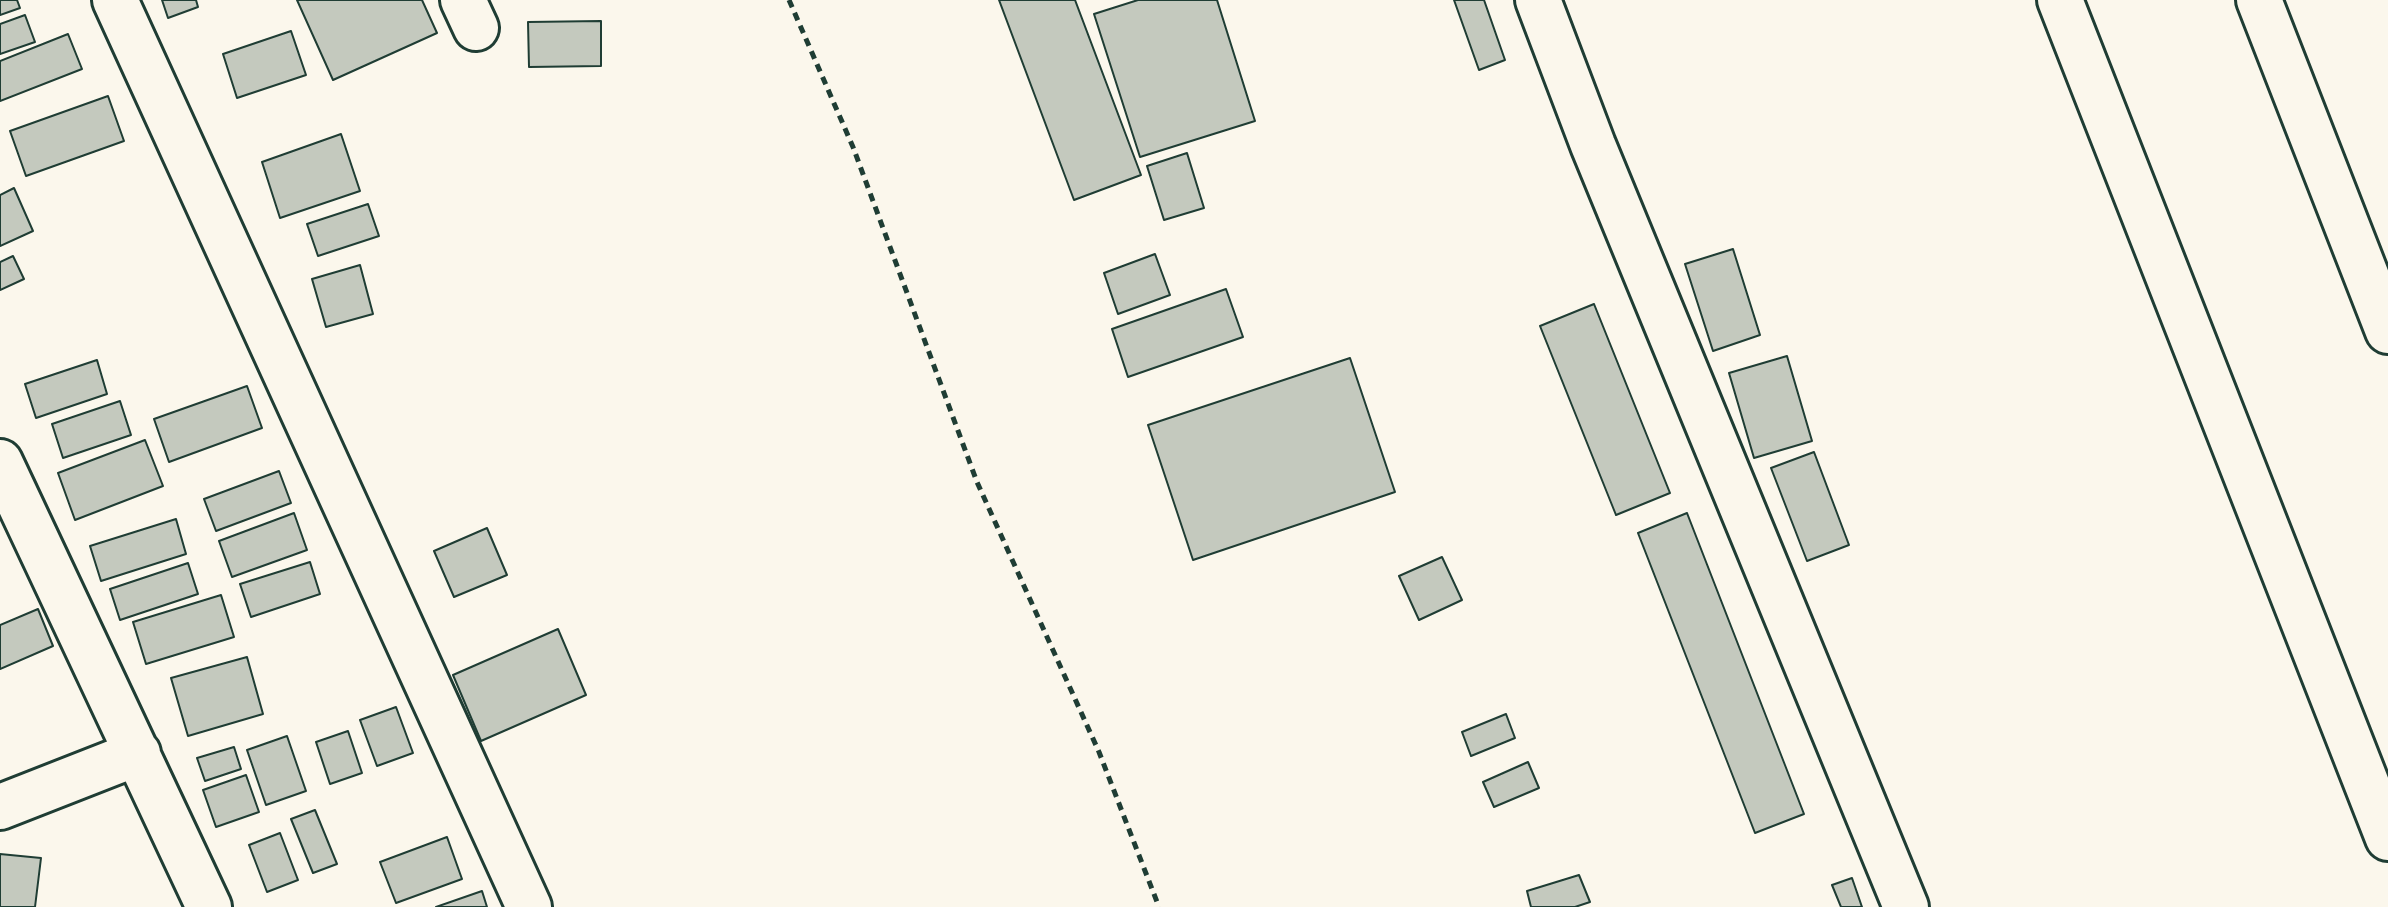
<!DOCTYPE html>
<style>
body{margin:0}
canvas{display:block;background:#fbf7ec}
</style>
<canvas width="2388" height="907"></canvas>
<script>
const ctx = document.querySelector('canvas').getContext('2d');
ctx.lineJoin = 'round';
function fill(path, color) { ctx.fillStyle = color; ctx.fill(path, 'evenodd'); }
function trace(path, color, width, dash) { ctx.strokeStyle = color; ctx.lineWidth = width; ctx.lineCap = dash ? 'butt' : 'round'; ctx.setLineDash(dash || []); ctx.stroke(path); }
const building = new Path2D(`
 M0 0H17L20 8 0 15Z
 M162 0H196L198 7 168 18Z
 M297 0H422L437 33 333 80Z
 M999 0H1075L1141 175 1074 200Z
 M1138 0H1217L1255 121 1140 157 1094 14Z
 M1454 0H1484L1505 60 1479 70Z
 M25 15 35 42 0 54V24Z
 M601 21V66L529 67 528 22Z
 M291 31 306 75 237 98 223 54Z
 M68 34 82 69 0 101V61Z
 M108 96 124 141 26 176 10 131Z
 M341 134 360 191 280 218 262 162Z
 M1187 153 1204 208 1164 220 1147 166Z
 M14 188 33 231 0 246V195Z
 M368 204 379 236 318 256 307 224Z
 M1733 249 1760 335 1713 351 1685 264Z
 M1155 254 1170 295 1118 314 1104 273Z
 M13 256 24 279 0 290V262Z
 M360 265 373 314 326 327 312 279Z
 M1226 289 1243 337 1128 377 1112 329Z
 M1594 304 1670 493 1616 515 1540 326Z
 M1787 356 1812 441 1754 458 1729 373Z
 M1350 358 1395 492 1193 560 1148 425Z
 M97 360 107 394 36 418 25 384Z
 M247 386 262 428 169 462 154 419Z
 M120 401 131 435 63 458 52 424Z
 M145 440 163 486 75 520 58 473Z
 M1814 452 1849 545 1807 561 1771 468Z
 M279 471 291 503 216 531 204 499Z
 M294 513 307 550 232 577 219 541Z
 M1687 513 1804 814 1755 833 1638 533Z
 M176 519 186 554 101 581 90 546Z
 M487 528 507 575 454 597 434 551Z
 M1442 557 1462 600 1419 620 1399 576Z
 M310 562 320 594 251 617 240 584Z
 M188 563 198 594 120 620 110 589Z
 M221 595 234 637 146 664 133 622Z
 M38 609 53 646 0 669V625Z
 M558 629 586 695 481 741 453 675Z
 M247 657 263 714 188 736 171 678Z
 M396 707 413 753 377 766 360 720Z
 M1506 714 1515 738 1471 756 1462 732Z
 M348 731 362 773 330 784 316 742Z
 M287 736 306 791 266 805 247 750Z
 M234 747 241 769 205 781 197 758Z
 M1528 762 1539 788 1494 807 1483 782Z
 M246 775 259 812 216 827 203 790Z
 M315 810 337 864 313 873 291 819Z
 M280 833 298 880 267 892 249 845Z
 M447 837 462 879 396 903 380 862Z
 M0 854 41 858 35 907H0Z
 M1579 875 1590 902 1575 907H1531L1527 891Z
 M1852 878 1862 907H1841L1832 885Z
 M482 891 487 907H436Z`);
fill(building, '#c4c9be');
trace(building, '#1f3d34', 2);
const minor = new Path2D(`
 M115 0 529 907
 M463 0 476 28
 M1538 0 1593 145 1906 907
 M2060 0 2388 838
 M2259 0 2388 331
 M0 462 209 907
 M0 807 138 753`);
trace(minor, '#1f3d34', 50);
trace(new Path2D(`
 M789 0 853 147 977 482 1099 752 1159 907`), '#1f3d34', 5, [8, 6]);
trace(minor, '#fbf7ec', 44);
</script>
